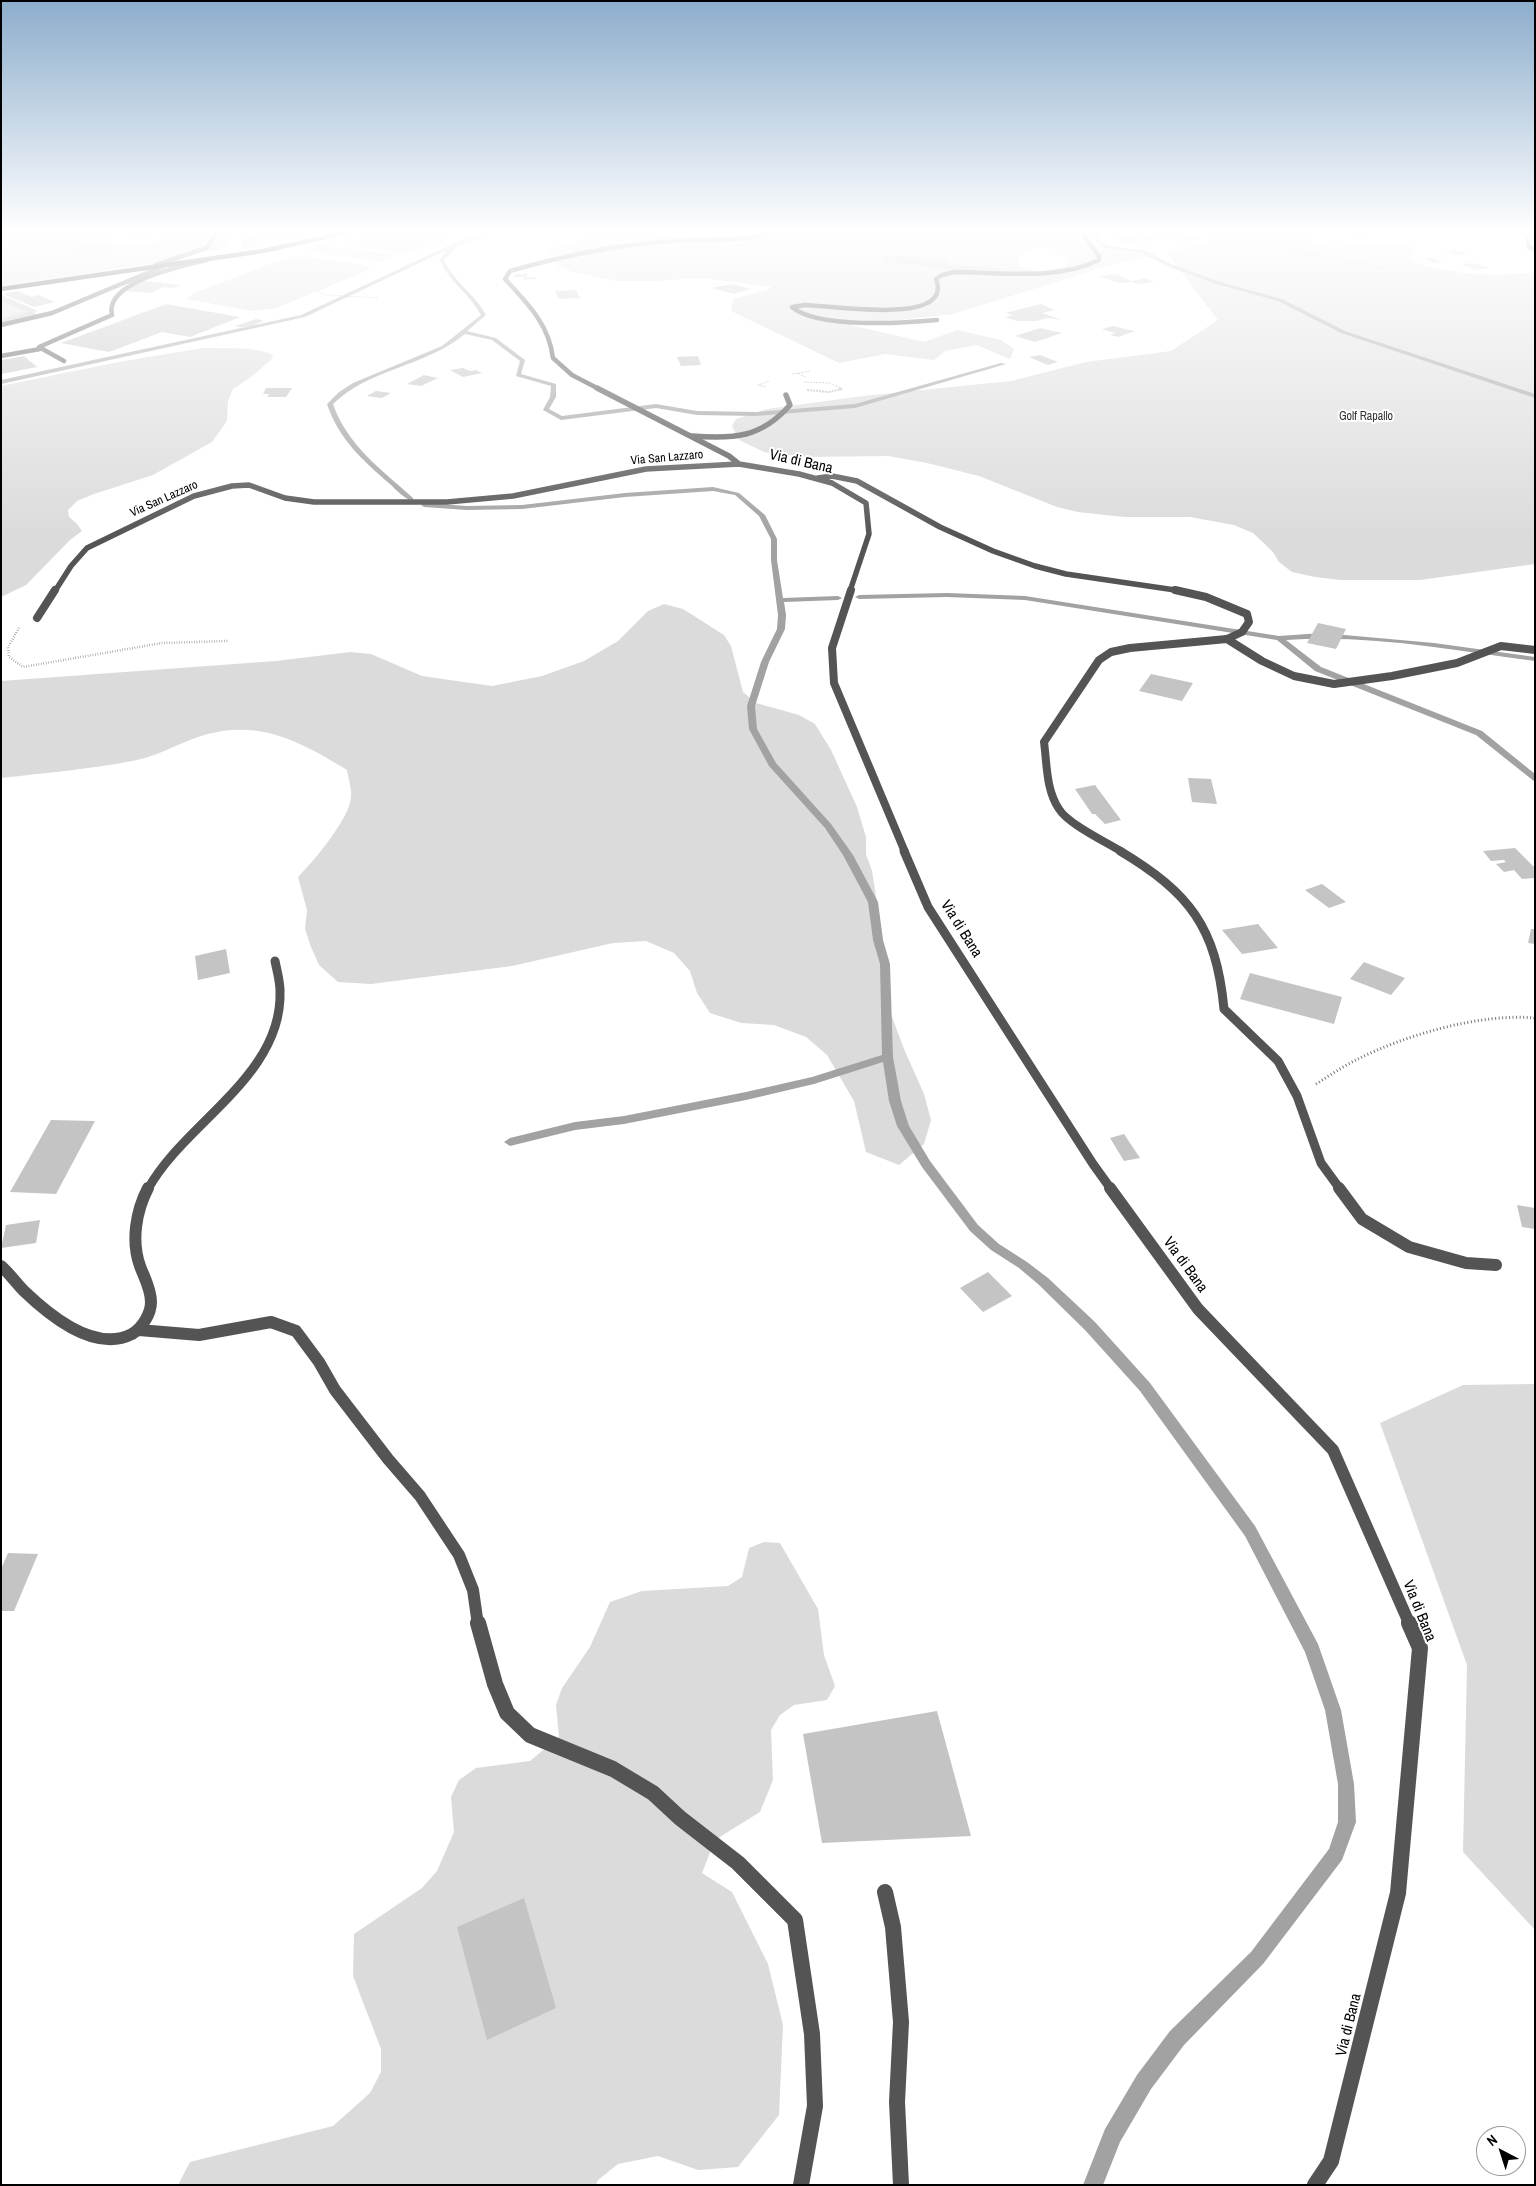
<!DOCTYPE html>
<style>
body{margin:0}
#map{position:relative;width:1536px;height:2186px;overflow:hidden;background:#fff;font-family:"Archivo Narrow",sans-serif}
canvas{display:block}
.frame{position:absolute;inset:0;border:2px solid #000;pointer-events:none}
.north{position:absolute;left:1476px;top:2126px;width:50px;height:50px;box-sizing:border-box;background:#fff;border:1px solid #999;border-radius:50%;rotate:320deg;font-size:14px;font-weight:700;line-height:20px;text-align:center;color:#000}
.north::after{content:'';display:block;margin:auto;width:18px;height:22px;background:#000;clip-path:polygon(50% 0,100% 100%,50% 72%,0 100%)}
</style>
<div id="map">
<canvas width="1536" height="2186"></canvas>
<div class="frame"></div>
<div class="north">N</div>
</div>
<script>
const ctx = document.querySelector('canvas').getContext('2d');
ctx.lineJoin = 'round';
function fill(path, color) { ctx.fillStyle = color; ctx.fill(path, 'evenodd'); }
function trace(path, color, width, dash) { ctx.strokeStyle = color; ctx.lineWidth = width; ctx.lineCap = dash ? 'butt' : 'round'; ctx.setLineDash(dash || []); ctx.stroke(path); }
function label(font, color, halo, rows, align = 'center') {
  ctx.font = font + ' "Archivo Narrow",sans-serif'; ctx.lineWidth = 4; ctx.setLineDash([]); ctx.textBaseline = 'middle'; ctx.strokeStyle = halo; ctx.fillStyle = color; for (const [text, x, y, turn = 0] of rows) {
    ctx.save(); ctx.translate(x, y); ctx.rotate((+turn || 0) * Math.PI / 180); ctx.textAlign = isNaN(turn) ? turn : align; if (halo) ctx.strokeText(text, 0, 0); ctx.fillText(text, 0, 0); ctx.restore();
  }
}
fill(new Path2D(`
 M1 232H116L112 238 100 241 122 244 144 243 158 241 175 233 213 232 206 243 195 252 163 262 1 286Z
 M281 232H322L279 242 260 236Z
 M375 232H414L448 236 406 254 341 245Z
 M636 232 699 236 752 232H1080L1076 234 1081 244 1162 254 1121 262 953 314 850 325 924 342 957 330 1001 340 1014 349 1010 359 977 345 945 351 934 360 885 354 839 363 731 311 733 299 766 290 772 287 699 278 655 281H616L573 272 559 267 549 251C577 236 605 234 636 232ZM1036 247 1053 248C1057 254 1065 255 1069 261L1066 266 1040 272 1018 266 1020 255Z
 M1205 232H1306C1319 265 1392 229 1416 249L1412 261C1451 275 1493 277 1535 272V564L1420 580H1340L1315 577 1292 572 1279 562 1273 552 1253 533 1234 525 1190 517H1124L1078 512 1057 507 979 476 927 463 888 456 804 457 764 452 739 440 732 426 736 419 767 409 863 396 1011 381 1086 362 1171 351 1218 320 1167 253 1211 239Z
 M321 245 356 250 340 256 305 251Z
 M360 250 396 255 381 262 344 256Z
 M301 256 365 265 369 268V270L276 308 252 311 187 299 194 293 283 259Z
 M1 295 38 311 33 312 37 314 1 323Z
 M203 348C226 349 253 346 273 355L271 360 251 377 233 389 228 401 227 421 212 442 153 475 94 494 77 501 68 510 69 517 77 524 82 531 70 540 26 585 1 597V386L118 362Z
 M664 604 683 609 724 635 731 646 743 692 756 703 799 715 815 724 831 750 857 807 866 837V854L872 871 886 960 883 982 887 1003 904 1049 924 1094 931 1120 924 1144 899 1165 866 1152 854 1101 827 1055 806 1037 774 1025 741 1023 710 1013 697 993 690 971 674 953 646 941 613 943 512 966 371 984 338 982 319 965 311 947 305 929 307 910 298 877C313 862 350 818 351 797 352 789 348 778 347 770 294 738 252 716 190 740 172 747 156 756 137 760 92 769 46 773 1 778V681L276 661 350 652 371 654 422 676 492 686 542 676 584 661 618 641 648 611Z
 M1535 1384V1930L1463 1852 1467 1665 1380 1423 1463 1385Z
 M764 1542 780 1543 818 1609 824 1655 835 1686 827 1700 794 1705 780 1715 771 1730 773 1780 760 1812 715 1840 702 1873 732 1892 768 1964 783 2025 779 2115 738 2167 698 2170 658 2156 618 2164 598 2180 596 2185H178L190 2162 333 2126 370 2093 381 2072V2049L353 1976 354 1934 422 1888 437 1871 454 1832 451 1797 459 1780 476 1768 530 1761 559 1737 556 1705 562 1688 590 1647 610 1602 642 1591 728 1586 742 1577 749 1548Z`), '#dbdbdb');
fill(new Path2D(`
 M486 232H492L458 246 444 260C454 282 475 294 486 315L467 331 496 338 525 360 521 374 556 384V397L549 409 562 416 656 404 697 411 756 412 855 404 1001 363 1006 364 855 408 756 416 697 415 656 408 561 420 543 410 550 397 551 386 516 376 520 361 492 340 465 334C425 367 370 368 333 404 347 445 382 470 413 498V500L411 501C403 497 396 490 390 484 363 461 338 438 327 404L339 392 353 383 442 346 481 315C470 294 449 282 440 260L447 250 305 317 1 384V380L301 315 463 239Z
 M1072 232 1092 234 1107 246 1143 250 1171 264 1220 282 1282 299 1345 331 1535 394V398L1341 333 1278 301 1216 284 1167 266 1140 252 1104 248 1089 236Z
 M713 487 739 493 765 515 777 539V560L783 598 838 596 842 598 838 600 784 602 786 615 785 629 769 662 755 706 757 729 776 763 831 824 853 855 878 902 883 940 890 964 893 1057 901 1101 909 1126 930 1161 978 1225 999 1244 1027 1262 1048 1278 1095 1322 1150 1383 1255 1526 1318 1644 1341 1710 1354 1784 1356 1822 1342 1860 1263 1964 1184 2045 1151 2089 1120 2142 1103 2185H1083L1105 2129 1137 2075 1170 2031 1251 1952 1329 1849 1338 1822V1784L1325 1710 1305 1652 1245 1536 1140 1391 1085 1330 1038 1284 1019 1268 991 1250 970 1231 922 1167 897 1126 889 1101 883 1062 814 1084 746 1100 624 1124 575 1130 510 1146 504 1142 510 1138 575 1122 624 1116 746 1092 812 1077 882 1055 880 964 873 940 868 902 843 855 825 828 769 766 749 729 747 706 761 662 777 629 778 615 771 560V539L759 516 735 495 713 491 625 497 522 509 467 510 424 507 421 505 424 503 467 506 522 505 625 493Z
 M947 593 1025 596 1279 636 1322 633 1434 643 1535 657V661C1453 650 1369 634 1286 640L1321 667 1482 731 1535 774V782L1476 735 1315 671 1277 640 1025 600 947 597 859 599 855 597 859 595Z`), '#a2a2a2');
fill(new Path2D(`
 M131 232H148V236L131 238Z
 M1131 232H1145L1151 235 1184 232 1200 240 1178 241 1173 238 1121 243 1113 238 1138 236Z
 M1353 232H1363L1371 234 1355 237 1346 233Z
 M260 233 256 247H241L245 234Z
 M218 239H231L218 251H204Z
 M87 245 114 248 100 254 73 251Z
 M1445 249 1460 250 1467 255H1455Z
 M886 255 947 260 945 262H948L947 264 1002 269 1000 273 941 269 882 260Z
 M1424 258H1435L1443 263H1432Z
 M1474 263 1490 268 1475 270 1461 264Z
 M516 274H528L526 277H536V279L523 280 524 277H513Z
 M1116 274 1131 281 1146 278 1154 282 1137 284 1131 282 1119 283 1098 276Z
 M144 281 181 285 173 288 163 287 151 293 125 291Z
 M732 284 751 289 734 294 711 288Z
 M576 290 580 298 559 299 555 291Z
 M18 291 32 297 38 295 55 302 34 307 3 294Z
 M1 295 38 311 33 312 37 314 1 323V319L28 312 1 301Z
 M166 304 240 317 190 337 162 332 109 352 61 343Z
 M1041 304 1055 310 1042 313 1062 320 1047 318 1037 321H1017L1005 317 1013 315 1005 313Z
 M256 319 264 321 245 328 235 326Z
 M1113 326 1125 329 1135 331 1118 337 1110 335 1115 333 1102 329Z
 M1040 328 1062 333 1035 342 1015 336Z
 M1040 355 1058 362 1048 365 1029 357Z
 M24 356 37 367 1 374V360Z
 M698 356 701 365 681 366 677 357Z
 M463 368 470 371 476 370 482 373 463 377 450 370Z
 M424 375 438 378 421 386 407 384Z
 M266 388H292L286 397H267L269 394H263Z
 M376 391 391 393 382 398 367 396Z
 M1318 623 1346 629 1336 649 1307 643Z
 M1151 674 1193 683 1182 701 1139 691Z
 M1188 778 1211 779 1217 804 1192 802Z
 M1095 785 1121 820 1105 824 1095 814H1092L1075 789Z
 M1515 848 1535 868 1533 869 1535 871V878L1522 879 1514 870 1504 872 1496 864 1506 862 1504 860 1491 861 1483 851Z
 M1322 884 1346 902 1329 908 1305 890Z
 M1258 924 1278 948 1242 954 1222 930Z
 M1531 929H1535V944L1528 943Z
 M226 949 230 973 198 980 195 956Z
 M1364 962 1405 978 1391 995 1350 979Z
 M1250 973 1342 997 1334 1024 1240 999Z
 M51 1120 95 1121 56 1194 10 1192Z
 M1124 1134 1140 1158 1124 1161 1110 1138Z
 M1517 1205 1535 1208V1229L1522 1227Z
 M40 1220 36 1243 1 1248 6 1225Z
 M988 1272 1012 1296 983 1312 960 1288Z
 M8 1553 38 1554 14 1611H1V1569Z
 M937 1711 971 1836 822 1843 803 1734Z
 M524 1898 556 2008 487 2040 457 1927Z`), '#c4c4c4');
trace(new Path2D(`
 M128 239 156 237 155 232
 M1335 241 1362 250
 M1285 249 1386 269
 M317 291 326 295 379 298
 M797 373 806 377
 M792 374 811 371
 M804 382 830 383 842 389
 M766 387 758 385 770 381`), '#767676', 1, [0.5, 1]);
trace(new Path2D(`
 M807 390 829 392 842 389 839 388`), '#767676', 2, [0.5, 1]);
trace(new Path2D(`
 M19 628 8 647 9 657 23 667 162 643 228 641`), '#767676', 2.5, [0.5, 2]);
trace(new Path2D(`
 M1316 1084C1329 1076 1342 1067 1356 1060 1405 1035 1480 1013 1535 1018`), '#767676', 3, [1, 2.5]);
trace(new Path2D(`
 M1093 232 1097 234
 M1 356 40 349
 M64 361 39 347 112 315C104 281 184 266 207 260`), '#545454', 4.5);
trace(new Path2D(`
 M692 436C734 439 761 438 790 405L786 395`), '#545454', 5.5);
trace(new Path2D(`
 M1227 639 1262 661 1294 676 1334 684 1392 676 1457 663 1501 646 1535 650`), '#545454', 8);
trace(new Path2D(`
 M885 1892 893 1927 901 2022 897 2102 901 2185`), '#545454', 16);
trace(new Path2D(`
 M1526 232 1529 247 1535 250
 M156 265 206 248 218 232
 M937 320C905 323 817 329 792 307L805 305C828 305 955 327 936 279L942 275 954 272C1000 272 1057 281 1099 260V256L1081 232
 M1 325 52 313 164 266
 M599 389 572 375 553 358C549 324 527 303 505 279L510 271C562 256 616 245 671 241 705 239 740 243 773 232`), '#545454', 4.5);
trace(new Path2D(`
 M597 388 729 456 739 464
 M818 478 832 476 857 481 940 527 993 551 1035 566 1066 574 1182 591
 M55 591 71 566 87 548 194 496 232 486 249 485 285 498 314 502H447L513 496 646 469 739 464 799 474 832 483 866 503 869 534 850 591`), '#545454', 5.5);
trace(new Path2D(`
 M851 590 832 648 834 683 905 852
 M37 618 55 590
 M1122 852C1106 842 1068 824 1059 809 1046 790 1047 764 1044 742L1099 660 1111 652 1130 648 1227 639 1242 632 1249 622 1247 614 1206 597 1175 590`), '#545454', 8);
trace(new Path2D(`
 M904 851 928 907 1093 1164 1111 1189
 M1120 851C1190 893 1216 927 1224 1009L1278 1061 1297 1096 1321 1163 1340 1189
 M148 1189C184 1123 283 1076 280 991 280 981 277 971 275 961`), '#545454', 9);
trace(new Path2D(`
 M1110 1188 1198 1309 1333 1450 1410 1625
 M1339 1188 1362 1219 1409 1247 1466 1263 1496 1265
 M1 1266C10 1274 16 1283 24 1291 49 1315 95 1353 132 1334 142 1328 151 1314 151 1302 151 1289 144 1277 140 1266 131 1241 136 1211 148 1188
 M139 1330 199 1335 271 1322 296 1331 319 1362 335 1390 388 1459 420 1496 459 1555 473 1590 478 1625`), '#545454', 12);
trace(new Path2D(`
 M478 1623 495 1684 507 1713 530 1735 613 1769 653 1793 680 1818 738 1863 795 1920 812 2034 815 2106 801 2185
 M1315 2185 1331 2161 1398 1893 1420 1648 1409 1623`), '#545454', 16);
trace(new Path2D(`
 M1 289 263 251 347 232`), '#212121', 4.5);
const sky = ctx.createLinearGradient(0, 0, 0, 538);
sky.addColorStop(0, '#8cadcc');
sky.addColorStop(0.43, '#fff');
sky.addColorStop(1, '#ffffff00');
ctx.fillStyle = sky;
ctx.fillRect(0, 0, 1536, 538);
label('12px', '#323232', '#fff', [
 ["Golf Rapallo",1366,417]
]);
label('12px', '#000', '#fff', [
 ["Via San Lazzaro",667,458,-5],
 ["Via San Lazzaro",164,499,-24]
]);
label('15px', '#000', '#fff', [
 ["Via di Bana",801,462,13],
 ["Via di Bana",961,929,58],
 ["Via di Bana",1185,1265,54],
 ["Via di Bana",1419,1611,68],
 ["Via di Bana",1349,2025,-76]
]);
</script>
